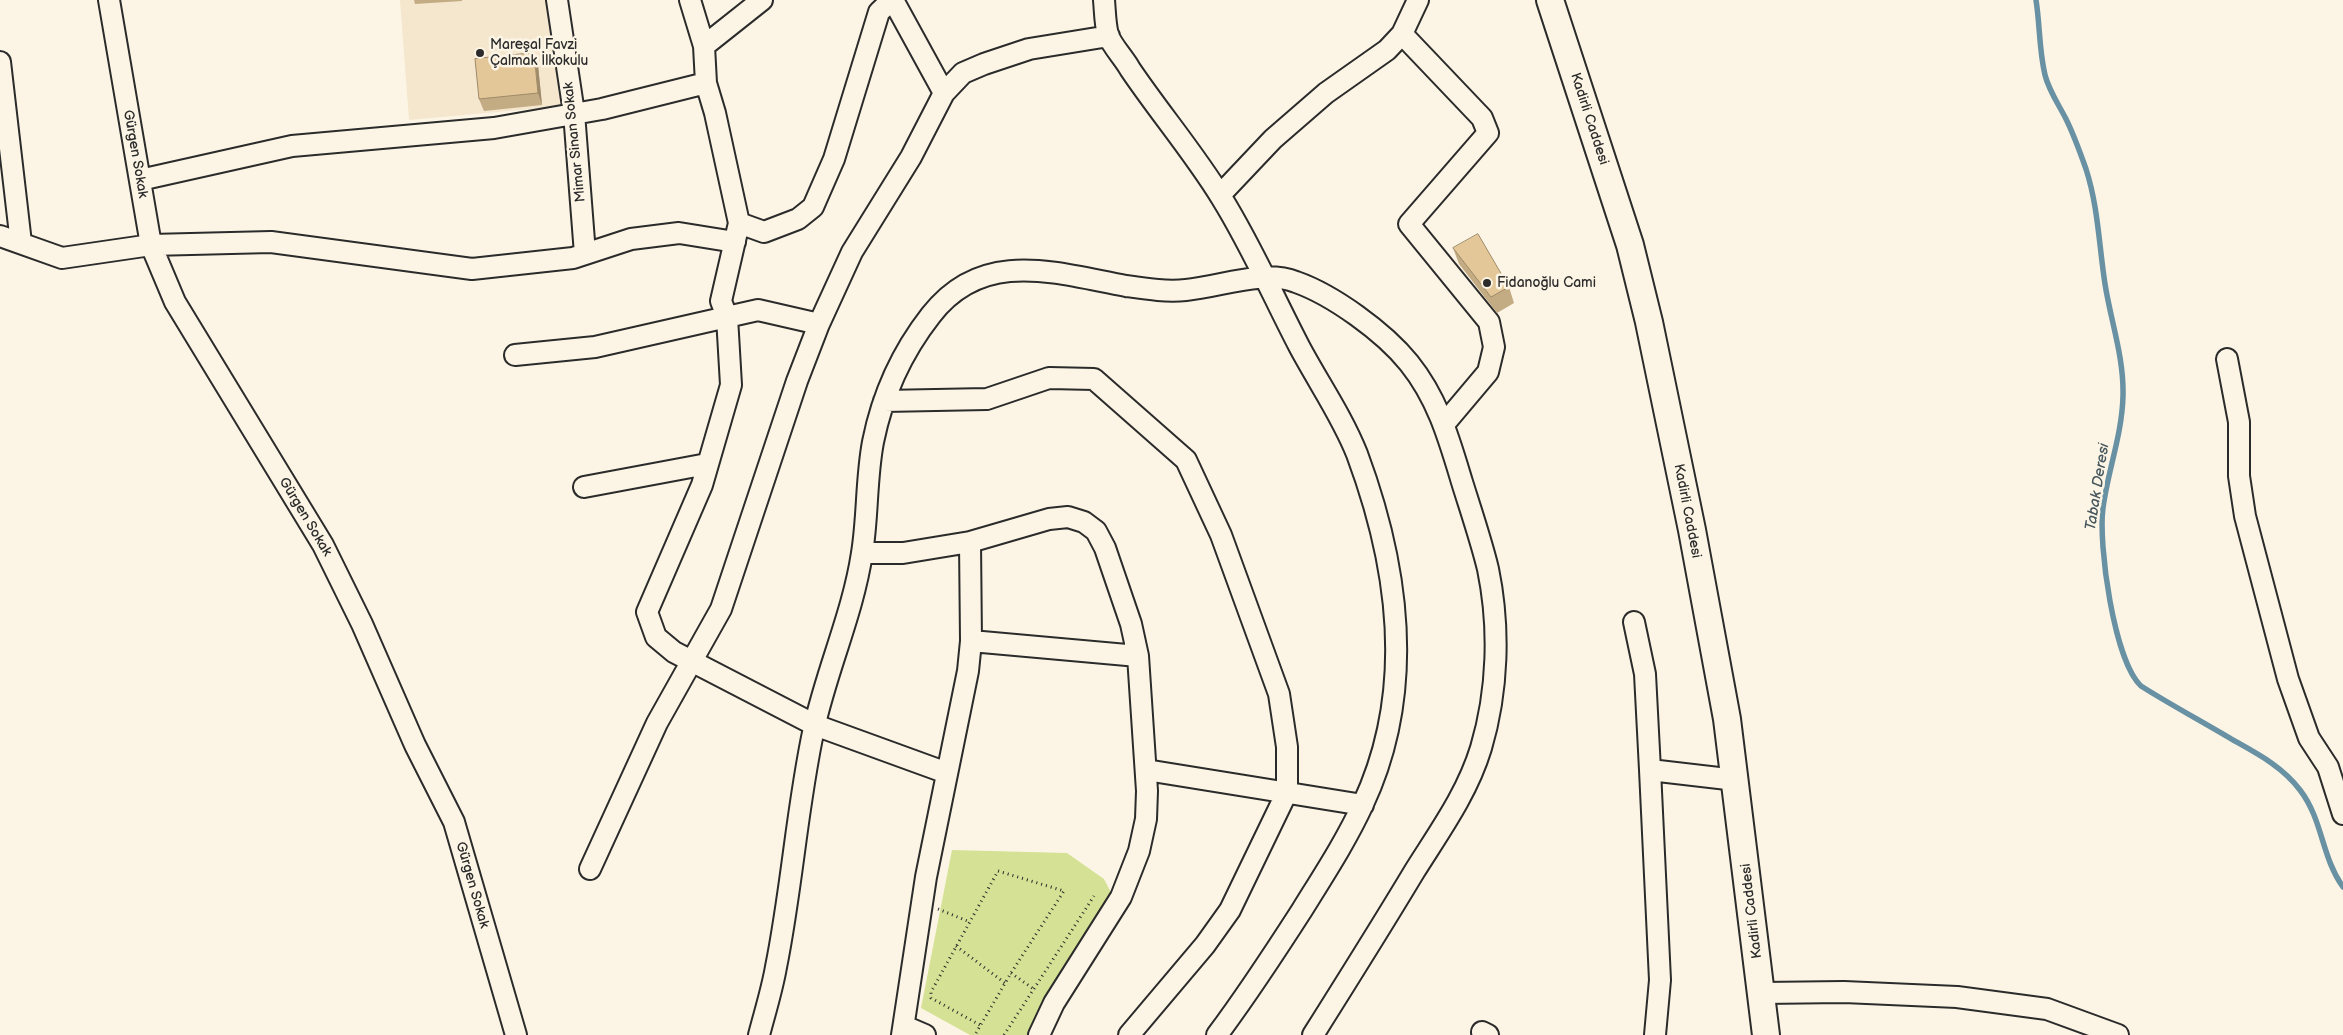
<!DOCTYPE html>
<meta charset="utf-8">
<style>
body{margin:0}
canvas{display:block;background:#fcf5e5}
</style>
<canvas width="2343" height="1035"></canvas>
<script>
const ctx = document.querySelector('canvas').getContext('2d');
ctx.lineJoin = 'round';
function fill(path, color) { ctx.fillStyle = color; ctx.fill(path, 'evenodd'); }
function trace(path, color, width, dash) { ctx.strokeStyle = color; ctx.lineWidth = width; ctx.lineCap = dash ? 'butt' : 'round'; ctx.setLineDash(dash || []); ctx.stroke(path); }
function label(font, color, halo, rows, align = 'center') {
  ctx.font = font + ' "Balsamiq Sans",sans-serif'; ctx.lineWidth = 5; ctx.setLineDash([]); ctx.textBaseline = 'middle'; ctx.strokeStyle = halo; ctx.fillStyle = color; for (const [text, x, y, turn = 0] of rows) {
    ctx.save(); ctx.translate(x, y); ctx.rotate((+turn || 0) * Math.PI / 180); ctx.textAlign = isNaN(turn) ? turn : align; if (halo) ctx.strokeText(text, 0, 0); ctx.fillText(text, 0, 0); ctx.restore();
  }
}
fill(new Path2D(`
 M400 0H547L564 106 409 120Z`), '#f4e7ce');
fill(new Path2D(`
 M952 850 1067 853 1104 879 1117 904 1030 1035H970L921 1008Z`), '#d5e295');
trace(new Path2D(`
 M2036 0C2040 25 2039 50 2045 75 2049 91 2059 105 2066 119 2074 135 2080 152 2086 169 2098 206 2099 245 2105 284 2111 322 2124 357 2123 396 2122 435 2108 470 2103 508 2098 544 2114 661 2141 686 2171 705 2203 722 2233 740 2258 754 2283 767 2300 790 2323 820 2321 856 2343 887`), '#6991a4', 5.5);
const minor = new Path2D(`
 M109 0 151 245 175 302 323 545 362 624 415 745 454 822 516 1035
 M557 0 574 113 585 254
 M690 0 704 46 706 83 715 113 739 223 721 301 727 317 758 310 819 324
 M893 0 944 93
 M1104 0C1105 11 1105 24 1108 35 1112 46 1124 58 1130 69 1159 112 1194 153 1221 197 1251 245 1273 296 1299 346 1318 382 1342 416 1357 454 1399 567 1416 691 1363 804 1346 841 1323 876 1302 910 1275 952 1247 995 1217 1035
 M1402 34 1482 118 1488 133 1409 224 1489 322 1494 347 1488 372 1445 423
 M704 46 762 0
 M0 62 21 243
 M140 180 292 146 494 128 602 109 706 83
 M1220 195 1273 139 1326 93 1387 50 1402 34 1418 0
 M739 223 764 232 798 219 813 207 834 159 879 12 892 0
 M0 236 62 258 151 245 271 242 472 269 573 258 631 239 679 233 735 242
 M515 355 595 347 727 317 731 385 702 485 647 612 656 637 674 652 815 725 947 773
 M2227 359 2239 422V476L2245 516 2288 679 2309 738 2328 767 2343 814
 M884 401 987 399 1049 378 1094 379 1186 460 1221 535 1279 694 1287 747V792L1230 910 1205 945 1129 1035
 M584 487 707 464
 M862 553H903L970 542 1049 519 1068 517 1084 522 1096 531 1105 548 1131 624 1138 656 1147 791 1146 819 1139 851 1121 897 1054 1003 1039 1035
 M1634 622 1645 674 1650 770 1660 980 1655 1035
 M971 641 1138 656
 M1146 770 1363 805
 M1650 770 1736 780
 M590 869 657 723 721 609 797 381 819 324 852 252 911 157 944 93 963 73 984 64 1029 49 1109 36
 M1762 993 1844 992 1957 997 2047 1009 2118 1035
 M904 1026 925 1035
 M1482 1032 1488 1035
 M759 1035C765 1012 772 990 776 967 792 888 797 806 814 728 827 669 853 613 862 553 868 516 866 479 873 442 882 397 902 352 931 315 983 248 1055 273 1126 286 1147 289 1166 292 1186 290 1221 287 1262 269 1296 282 1333 295 1384 332 1409 363 1438 399 1449 439 1462 482 1471 511 1481 540 1488 569 1500 627 1498 691 1481 748 1467 794 1439 832 1414 872 1381 927 1347 981 1313 1035
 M902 1035 926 877 968 671 971 641 970 542`);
const major = new Path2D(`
 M1550 0 1630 245 1649 322 1692 530 1727 719 1766 1035`);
trace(minor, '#2b2b2b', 24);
trace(major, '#2b2b2b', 30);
trace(new Path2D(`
 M938 909 970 922
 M956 946 1005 983
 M1011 973 1035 990
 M976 1033 1011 973 1064 891 998 871 931 992V998L980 1025
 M1004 1035 1094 896`), '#2b2b2b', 3, [1, 4]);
trace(minor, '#fcf5e5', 20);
trace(major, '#fcf5e5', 26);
fill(new Path2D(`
 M414 0H462V1L415 4Z
 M534 53 538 65 542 105 484 111 479 99Z
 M1453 248 1509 287 1514 303 1497 313 1459 264Z`), '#c3ab83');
fill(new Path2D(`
 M534 53 538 65 542 105 538 93Z`), '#9f8b6a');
const building = new Path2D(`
 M534 53 538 93 479 99 475 59Z
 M1478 234 1509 287 1491 297 1453 248Z`);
fill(building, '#e3c798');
trace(building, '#9f8b6a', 1);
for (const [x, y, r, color] of [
 [480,53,5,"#2b2b2b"],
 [1487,283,5,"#2b2b2b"]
]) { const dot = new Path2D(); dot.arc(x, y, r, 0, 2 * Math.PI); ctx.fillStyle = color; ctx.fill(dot); trace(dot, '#fcf5e5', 2); }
label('14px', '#2b2b2b', '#fcf5e5', [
 ["Mareşal Favzi",490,45],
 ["Çalmak İlkokulu",490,61],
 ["Fidanoğlu Cami",1497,283]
], 'left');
label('14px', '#2b2b2b', '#fcf5e5', [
 ["Kadirli Caddesi",1589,119,72],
 ["Mimar Sinan Sokak",575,142,-96],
 ["Gürgen Sokak",135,154,80],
 ["Kadirli Caddesi",1687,511,79],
 ["Gürgen Sokak",305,517,59],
 ["Gürgen Sokak",472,885,74],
 ["Kadirli Caddesi",1752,911,-97]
]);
label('italic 15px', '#45565d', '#fcf5e5', [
 ["Tabak Deresi",2098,487,-81]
]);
</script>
